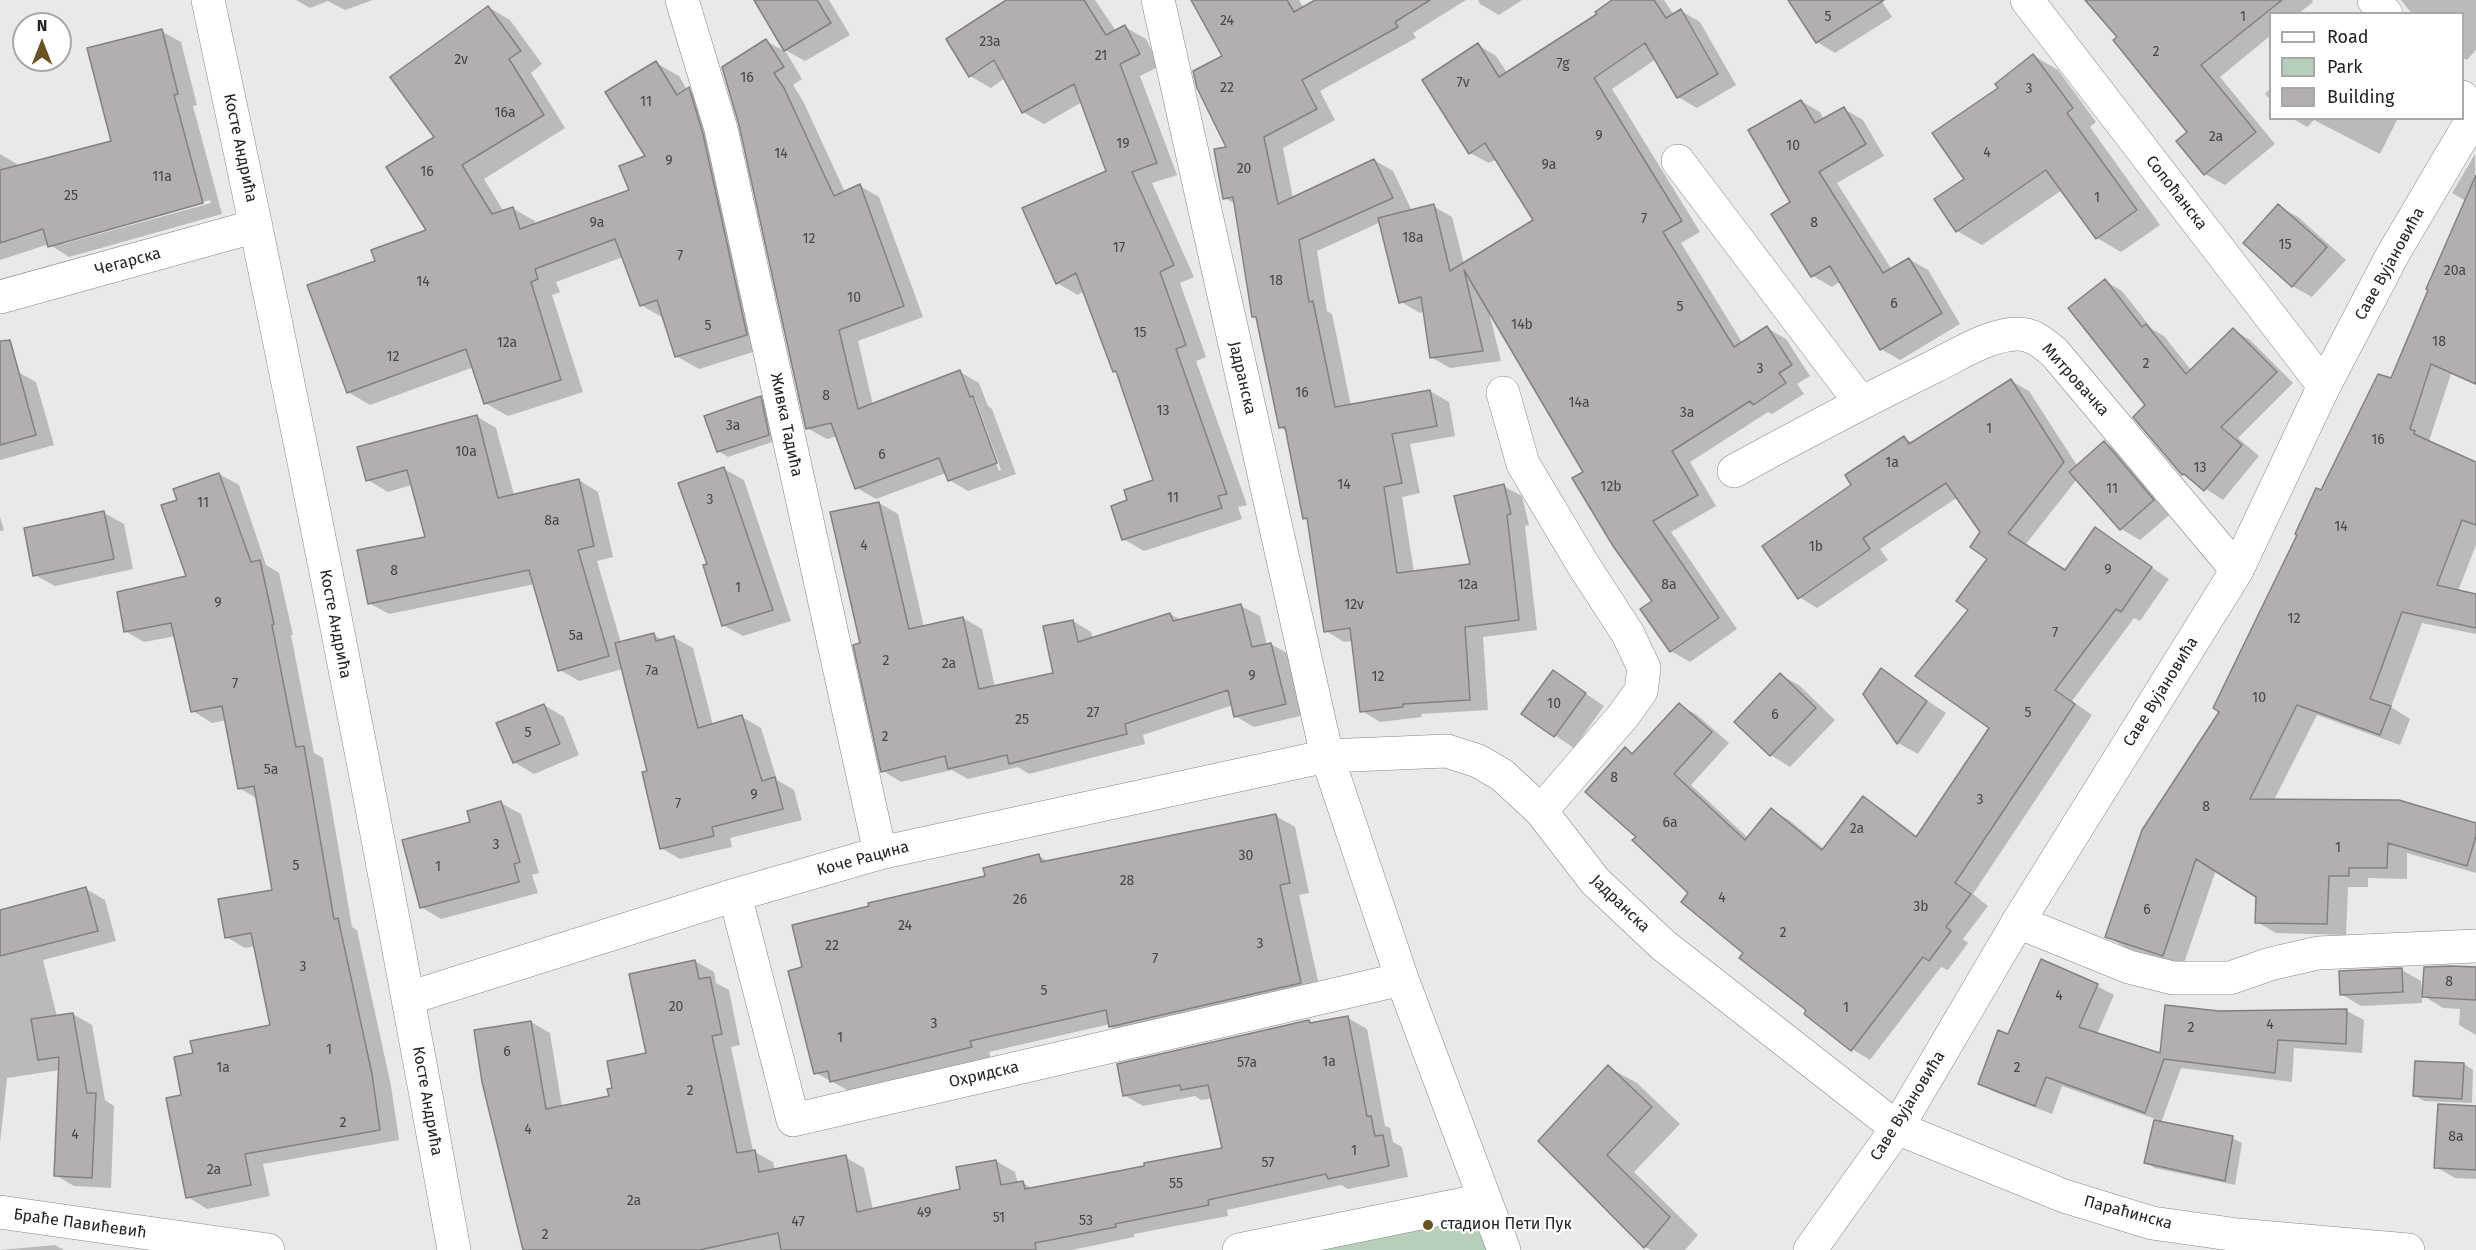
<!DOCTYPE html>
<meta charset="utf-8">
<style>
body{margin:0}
#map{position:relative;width:2476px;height:1250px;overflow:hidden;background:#e9e9ec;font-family:"Fira Sans",sans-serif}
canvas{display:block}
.legend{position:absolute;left:2269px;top:12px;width:195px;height:108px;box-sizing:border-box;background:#fff;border:2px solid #a7a7a7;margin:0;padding:8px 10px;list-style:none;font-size:18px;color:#222323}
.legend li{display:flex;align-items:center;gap:12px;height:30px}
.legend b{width:30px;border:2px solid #a7a7a7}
.north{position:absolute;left:12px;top:12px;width:60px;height:60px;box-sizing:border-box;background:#fff;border:2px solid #a7a7a7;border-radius:50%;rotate:0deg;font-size:16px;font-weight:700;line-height:24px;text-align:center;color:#222323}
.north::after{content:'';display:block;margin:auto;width:21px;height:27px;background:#685322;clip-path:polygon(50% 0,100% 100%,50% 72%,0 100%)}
</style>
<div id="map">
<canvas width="2476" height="1250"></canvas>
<ul class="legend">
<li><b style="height:8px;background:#fff"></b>Road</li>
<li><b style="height:16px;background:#b6cfb8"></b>Park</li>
<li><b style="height:16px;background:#b2afae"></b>Building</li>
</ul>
<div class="north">N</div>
</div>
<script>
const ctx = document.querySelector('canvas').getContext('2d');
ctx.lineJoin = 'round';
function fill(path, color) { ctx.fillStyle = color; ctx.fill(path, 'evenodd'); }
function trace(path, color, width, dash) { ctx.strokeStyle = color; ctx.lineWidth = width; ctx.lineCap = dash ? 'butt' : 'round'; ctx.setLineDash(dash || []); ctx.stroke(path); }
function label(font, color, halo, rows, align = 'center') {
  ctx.font = font + ' "Fira Sans",sans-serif'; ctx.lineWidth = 4.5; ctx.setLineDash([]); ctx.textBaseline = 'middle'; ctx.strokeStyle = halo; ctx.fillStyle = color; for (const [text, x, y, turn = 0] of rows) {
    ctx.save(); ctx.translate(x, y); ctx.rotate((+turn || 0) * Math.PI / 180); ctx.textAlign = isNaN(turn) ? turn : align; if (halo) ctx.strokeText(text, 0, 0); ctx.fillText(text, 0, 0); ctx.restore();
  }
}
fill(new Path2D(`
 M1484 1200 1504 1250H1239Z`), '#b6cfb8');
fill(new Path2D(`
 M296 0H373L345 10 328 1 310 8Z
 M755 0H829L850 35 805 61 785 50Z
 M1009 0H1095L1116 31 1125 27 1146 39 1160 66 1140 76 1177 175 1152 183 1194 277 1180 283 1206 357 1196 361 1247 505 1238 507 1242 519 1144 551 1123 539 1155 481 1118 373 1114 371 1084 291 1078 295 1057 283 1108 172 1082 102 1044 124 1023 112 1005 78 991 88 970 76Z
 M1193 0H1299L1304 8 1318 0H1466L1413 33 1416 38 1320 91 1335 120 1283 148 1293 198 1374 160 1393 171 1412 211 1433 206 1452 217 1464 264 1535 220 1497 159 1489 163 1470 153 1478 45 1496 56 1508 74 1599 15 1615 0H1664L1674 15 1681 11 1700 22 1736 85 1697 108 1678 97 1656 59 1612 89 1700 232 1681 243 1743 344 1767 328 1786 339 1810 376 1797 384 1804 394 1772 414 1768 412 1690 462 1716 506 1671 532 1737 629 1690 662 1671 651 1654 602 1585 472 1489 312 1501 361 1450 368 1431 357 1425 311 1420 313 1401 302 1381 222 1317 251 1327 311 1332 314 1351 406 1430 391 1449 402 1455 436 1410 444 1420 493 1402 497 1414 572 1472 565 1503 486 1522 496 1529 525 1525 526 1537 630 1483 637 1488 710 1421 714 1422 717 1380 722 1362 711 1353 641 1344 642 1326 631 1309 520 1304 518 1287 432 1280 427 1258 319 1253 316 1235 204 1225 198 1229 148 1224 57Z
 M1478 0H1522L1499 15 1480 4Z
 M1789 0H1881L1892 17 1835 53 1817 42Z
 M2087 0H2312L2313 2 2298 14H2270V36L2220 77 2275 144 2225 185 2205 174 2189 132 2119 37Z
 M2401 0H2476V50L2467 60 2462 58V14H2412Z
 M488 7 510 20 542 64 531 73 565 128 484 179 504 212 512 208 535 221 536 225 630 191 647 157 656 63 679 76 687 90 711 102 769 347 699 369 676 356 665 319 641 305 623 257 556 282 560 292 552 295 583 392 508 416 485 403 474 367 370 405 348 392 377 262 428 231 436 138Z
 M161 31 181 42 197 105 193 106 222 214 69 257 49 244 0 260V154L17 164 18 167 112 142ZM210 200 211 203 63 244V241Z
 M766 41 786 52 802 79 793 85 803 101 845 192 860 186 879 197 923 317 858 341 873 405 960 372 979 383 988 406 992 409 1016 474 968 491 949 480 946 473 876 499 857 488 837 436 827 439 807 428ZM972 398H975L1001 470 999 471Z
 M2034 56 2058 70 2096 122 2090 127 2160 225 2121 252 2097 238 2062 190 1982 245 1957 231 1966 179 2000 88Z
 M2270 89V99L2265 94Z
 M1801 101 1820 112 1824 120 1844 109 1863 120 1884 156 1837 183 1892 270 1909 259 1928 270 1960 324 1900 360 1881 349 1841 281 1832 287 1813 276 1773 214 1792 202Z
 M2292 118H2398L2380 154 2314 120 2307 127Z
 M2475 154 2476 385 2451 374 2429 441 2476 463V545L2458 591 2476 595V634L2422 623 2391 707 2410 719 2400 745 2317 715 2274 800 2476 825V873L2407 853V879L2368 878V887H2348L2346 935 2276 933 2257 922V896L2216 870 2183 966 2126 948 2107 936 2221 712 2322 492 2392 380 2466 201 2452 193Z
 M2278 206 2298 217 2346 260 2312 297 2292 286Z
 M2105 281 2122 291 2152 329 2164 336 2192 371 2233 330 2250 340 2293 383 2238 438 2259 456 2223 500 2183 474 2148 406Z
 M18 372 36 382 54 445 0 460V377Z
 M2011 381 2029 391 2078 467 2105 443 2124 455 2173 512 2140 540 2121 529 2077 479 2026 544 2066 571 2095 529 2169 579 2140 621 2134 618 2072 701 2092 715 1973 894 1988 906 1963 939 1968 943 1948 970 1941 967 1870 1060 1852 1049 1746 953 1638 837 1625 749 1634 754 1679 705 1697 715 1729 743 1691 785 1748 838 1771 810 1789 820 1824 849 1863 798 1882 809 1918 837 1991 727 1970 610 1990 559 1982 532 1958 497 1880 549 1888 560 1817 608 1799 597 1853 485 1904 438 1913 443Z
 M760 398 770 404 778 440 728 457 718 451Z
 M476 416 496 428 514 495 579 480 598 492 613 557 597 561 621 643 654 635 663 640 673 637 693 648 713 725 742 717 761 728 777 780 794 790 802 820 730 838 732 847 680 859 661 848 649 772 623 669 579 681 560 670 535 584 389 614 369 603 427 538 412 485 388 492 368 480Z
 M724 469 744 480 791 621 743 636 723 625 709 565Z
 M219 474 239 485 266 565 279 573 293 635H291L314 753 323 758 352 927 357 930 391 1086 399 1140 263 1164 270 1196 207 1209 188 1197 183 1097 194 1054 272 1027 255 946 245 948 226 937 274 891 258 799 239 788 226 720 212 723 193 711 176 636 144 642 125 631 188 577 178 501Z
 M879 503 898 514 924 627 963 618 982 629 995 687 1055 674 1073 621 1091 632 1093 639 1170 614 1181 620 1241 606 1260 616 1267 645 1271 644 1290 655 1304 715 1254 727 1235 716 1233 705 1143 735 1145 744 1029 774 1018 767 968 779 952 770 901 782 883 771 861 645Z
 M104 513 124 524 133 569 55 586 35 575Z
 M0 517 4 530 0 531Z
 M1881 670 1946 713 1918 754 1898 743 1864 694Z
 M1554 672 1604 706 1574 748 1523 714Z
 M1781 675 1800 686 1835 720 1790 767 1771 755Z
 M544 705 564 717 579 755 534 774 514 762Z
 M501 803 521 814 539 873 532 875 538 893 441 919 421 907Z
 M1276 816 1295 827 1309 893 1299 895 1321 994 1131 1038 1111 1027 1110 1024 989 1052 991 1058 851 1092 816 1073 804 968 987 877 1039 856 1049 862Z
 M86 889 105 900 116 941 43 960 57 1017 73 1014 92 1025 105 1100 114 1106 111 1188 74 1186 55 1175 60 1070 7 1078 0 1143V911Z
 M695 961 714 972 716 983 729 990 740 1045 731 1047 753 1151 773 1162 775 1170 845 1157 864 1168 873 1210 962 1190 996 1161 1015 1172 1018 1184 1023 1183 1033 1189 1146 1167 1223 1149 1213 1098 1201 1100 1195 1096 1143 1106 1124 1095 1309 1021 1314 1024 1348 1018 1367 1029 1385 1126 1390 1128 1393 1142 1402 1147 1408 1177 1348 1189 1341 1185 1227 1210 1228 1216 1134 1234V1237L1072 1250H524L531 1022 550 1033 562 1107 611 1097 614 1089 648 1054Z
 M2476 969V1035L2459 1025 2460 1009 2443 1008 2422 995V1003L2361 1006 2341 994 2402 970 2421 981 2422 990H2424Z
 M2097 986 2114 995 2097 1034 2161 1055 2219 1012 2347 1011 2364 1020 2362 1053 2294 1048 2292 1082 2181 1068 2161 1123 2232 1138 2242 1143 2235 1185 2155 1168 2146 1162 2155 1119 2062 1086 2052 1114 1997 1093 1980 1084 2009 1036Z
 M2416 1062 2464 1064 2473 1070 2472 1103 2424 1101 2414 1095Z
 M1608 1067 1637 1083 1680 1124 1634 1172 1698 1235 1685 1250H1651L1645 1247 1540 1141Z
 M2476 1107V1179L2455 1178 2436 1167Z
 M55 1245 64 1250H0Z`), '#0003');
const building = new Path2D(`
 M754 0H817L831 23 784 51Z
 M1006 0H1084L1106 35 1125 25 1140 54 1120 64 1157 163 1132 172 1174 265 1160 272 1186 345 1176 349 1227 494 1218 496 1222 508 1122 540 1111 506 1127 500 1124 490 1153 480 1116 371 1113 372 1076 273 1056 284 1022 208 1106 171 1074 84 1022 113 994 60 969 77 946 39Z
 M1191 0H1287L1294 12 1315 0H1430L1395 22 1398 27 1302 80 1317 109 1264 137 1278 204 1374 159 1393 198 1299 240 1309 302 1313 301 1335 407 1430 390 1437 426 1392 434 1402 483 1384 487 1397 573 1470 564 1454 496 1504 484 1511 514 1507 515 1519 620 1465 627 1470 700 1403 704V707L1360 712 1350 628 1324 632 1307 518 1303 519 1285 427 1279 428 1256 317H1252L1233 197 1223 199 1214 149 1226 147 1197 88 1193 71 1222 56Z
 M1612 0H1654L1666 18 1681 9 1718 74 1677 98 1645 43 1594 78 1682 221 1663 232 1734 347 1767 326 1792 365 1779 373 1786 383 1753 405 1750 401 1672 451 1698 495 1653 521 1719 618 1670 652 1640 609 1652 601 1613 546 1572 478 1583 472 1464 270 1483 351 1430 358 1421 297 1399 303 1378 218 1434 204 1450 271 1533 220 1485 143 1469 154 1422 80 1478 43 1499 77 1597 14 1595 12Z
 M1788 0H1884L1816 43Z
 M2085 0H2282L2201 65 2256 132 2204 175 2176 141 2187 132 2113 40 2117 37Z
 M488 6 521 51 509 59 544 115 462 165 492 214 513 207 520 229 629 190 619 166 645 156 605 92 656 61 677 95 689 87 703 134 747 335 675 357 657 300 640 306 615 239 535 269 538 279 531 282 561 380 484 404 466 349 347 393 307 285 375 261 371 250 426 230 386 167 434 137 390 77Z
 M162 29 178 94 174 95 203 203 48 247 43 229 0 243V170L111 141 87 48Z
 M766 39 784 67 774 73 784 88 834 196 860 184 904 306 839 330 858 409 960 370 970 397 973 396 997 463 948 481 939 458 855 489 831 423 806 429 739 125 722 67Z
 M2033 54 2073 108 2067 113 2137 210 2096 239 2046 170 1956 232 1934 199 1964 179 1932 133 1998 88 1995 84Z
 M1801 100 1815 123 1844 107 1866 144 1819 172 1883 273 1909 258 1942 313 1880 350 1830 266 1811 277 1771 214 1790 202 1748 130Z
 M2476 175V384L2431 364 2410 429 2415 431 2414 434 2476 462V525L2462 520 2437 585 2476 594V628L2402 612 2370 699 2391 706 2380 735 2297 705 2250 799 2399 800 2476 823V836L2467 866 2388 843 2387 868H2349V876H2329L2327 924 2255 923 2256 897 2196 859 2163 956 2105 937 2142 830 2219 712 2213 708 2297 535 2295 534 2316 488 2321 490 2378 374 2391 378 2428 290 2426 289Z
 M2278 204 2327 247 2292 287 2243 243Z
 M2105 279 2142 327 2146 324 2186 374 2233 328 2277 372 2221 427 2242 445 2204 491 2184 474 2182 475 2133 417 2145 405 2068 308Z
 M10 340 36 435 0 445V341Z
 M2011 379 2064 462 2008 533 2065 570 2095 527 2152 567 2121 612 2116 609 2055 690 2075 704 1955 883 1971 894 1946 927 1951 931 1929 961 1923 957 1851 1051 1804 1014 1806 1010 1739 958 1743 953 1681 902 1688 893 1632 840 1636 837 1585 792 1625 747 1632 754 1679 703 1712 732 1674 774 1745 840 1771 808 1822 850 1863 796 1916 837 1989 728 1915 676 1968 610 1956 601 1987 559 1970 547 1980 532 1946 483 1863 538 1870 549 1798 599 1762 546 1851 485 1845 475 1904 436 1909 444Z
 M761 396 769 435 717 452 704 416Z
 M477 415 498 498 579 479 594 546 578 550 609 656 558 671 529 570 368 604 357 550 425 537 407 470 366 481 357 447Z
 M2104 441 2154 500 2120 530 2069 472Z
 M724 467 773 610 722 626 703 565 707 564 678 483Z
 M219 473 251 562 260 560 274 624 272 625 296 747 304 746 334 919 338 918 372 1074 380 1130 245 1154 251 1185 186 1198 166 1098 181 1095 174 1057 193 1053 190 1041 270 1025 251 933 225 938 218 899 272 890 254 786 238 789 222 706 191 712 171 623 124 632 117 592 186 576 161 505 177 500 173 489Z
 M879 502 909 629 963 617 979 689 1053 673 1043 626 1073 620 1078 642 1170 613 1173 621 1241 604 1252 647 1271 643 1286 704 1234 717 1228 690 1125 724 1127 734 1009 764 1007 755 948 769 945 756 881 772 853 645 860 643 830 512Z
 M104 511 114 559 33 576 24 528Z
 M654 633 656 641 674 636 698 728 742 715 762 781 775 777 783 809 712 827 714 836 660 849 642 772 647 771 615 643Z
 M1881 668 1927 701 1897 744 1863 694Z
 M1553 670 1586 693 1554 737 1521 714Z
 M1780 673 1816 708 1770 756 1734 722Z
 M544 704 560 744 513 763 496 723Z
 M501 801 520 862 514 864 519 882 420 908 402 840 470 822 467 811Z
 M1276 814 1290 883 1280 885 1301 983 1109 1027 1106 1010 970 1041 972 1047 830 1082 828 1071 814 1074 788 971 802 967 792 925 869 906 868 903 985 876 983 868 1039 854 1041 862Z
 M86 887 98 931 0 956V910Z
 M2041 959 2098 984 2079 1027 2160 1053 2165 1005 2219 1011 2347 1009 2346 1044 2278 1040 2275 1073 2164 1059 2145 1113 2046 1077 2035 1106 1978 1084 1998 1030 2008 1034Z
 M695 960 699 979 710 977 722 1034 712 1036 737 1153 755 1150 759 1172 846 1155 857 1212 960 1189 956 1167 996 1160 1001 1185 1023 1181 1025 1189 1144 1166V1163L1222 1148 1208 1085 1181 1090 1180 1085 1123 1096 1117 1064 1309 1020 1310 1023 1348 1016 1367 1116H1371L1375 1136 1383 1135 1389 1166 1328 1179 1326 1174 1208 1200 1209 1205 1115 1224 1116 1227 1035 1243 1036 1250H781L778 1233 699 1250H523L482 1082 474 1030 531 1021 546 1109 609 1096 607 1089 612 1088 607 1061 646 1053 629 974Z
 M2451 966 2476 967V1000L2422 997 2424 967Z
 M2402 968 2403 992 2340 995 2339 971Z
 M73 1013 87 1093H96L92 1178 54 1176 59 1057 38 1060 31 1019Z
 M2415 1061 2464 1063 2462 1099 2413 1096Z
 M1608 1065 1652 1107 1607 1155 1670 1217 1644 1248 1538 1141Z
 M2438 1104 2476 1106V1170L2434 1168Z
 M2154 1120 2233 1136 2225 1181 2144 1163Z`);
fill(building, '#b2afae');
trace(building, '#838180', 1.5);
const minor = new Path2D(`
 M208 0C297 415 379 832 454 1250
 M682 0 721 129 880 853
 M1158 0 1327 756 1402 979 1504 1250
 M2027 0 2324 386
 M2374 0 2386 14
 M2462 97 2476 111
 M1678 161 1861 403
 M0 297 256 226
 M1503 393 1523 464 1582 563 1628 634 1644 668 1641 691 1623 716 1541 811
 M1734 471C1800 435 1866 400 1933 367 1958 355 1989 334 2018 334 2033 334 2043 343 2054 352L2237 570
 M735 895 793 1120 1402 979
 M2018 922 2129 967 2173 978H2230L2270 964 2318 953 2476 946
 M409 998 735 895 880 853 1327 756 1447 751 1478 761 1502 775 1541 811 1595 881 1663 945 1897 1128 2064 1196 2152 1223 2238 1235 2408 1250
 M0 1212 268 1250
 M1239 1250 1484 1200`);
const tertiary = new Path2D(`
 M1810 1250 1897 1128 2018 922 2237 570 2324 386 2393 254 2476 113`);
trace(minor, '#868688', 34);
trace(tertiary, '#868688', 34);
trace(minor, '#fff', 33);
trace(tertiary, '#fff', 33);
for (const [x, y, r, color] of [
 [1428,1225,6,"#685322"]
]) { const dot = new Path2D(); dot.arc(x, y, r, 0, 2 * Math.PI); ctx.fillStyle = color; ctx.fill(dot); trace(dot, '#fff', 2); }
label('14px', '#464646', null, [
 ["5",1828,17],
 ["1",2243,17],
 ["24",1227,21],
 ["23a",990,42],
 ["2",2156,52],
 ["21",1101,56],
 ["2v",461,60],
 ["7g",1563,64],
 ["16",747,78],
 ["7v",1463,83],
 ["22",1227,88],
 ["3",2029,89],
 ["11",646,102],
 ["16a",505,113],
 ["9",1599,136],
 ["2a",2216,137],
 ["19",1123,144],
 ["10",1793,146],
 ["4",1987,153],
 ["14",781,154],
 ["9",669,161],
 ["9a",1549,165],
 ["20",1244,169],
 ["16",427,172],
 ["11a",162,177],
 ["25",71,196],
 ["1",2097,198],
 ["7",1644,219],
 ["9a",597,223],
 ["8",1814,223],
 ["18a",1413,238],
 ["12",809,239],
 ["15",2285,245],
 ["17",1119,248],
 ["7",680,256],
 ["20a",2455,271],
 ["18",1276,281],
 ["14",423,282],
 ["10",854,298],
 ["6",1894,304],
 ["5",1680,307],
 ["14b",1522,325],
 ["5",708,326],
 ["15",1140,333],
 ["18",2439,342],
 ["12a",507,343],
 ["12",393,357],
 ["2",2146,364],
 ["3",1760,369],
 ["16",1302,393],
 ["8",826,396],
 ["14a",1579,403],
 ["13",1163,411],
 ["3a",1687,413],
 ["3a",733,426],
 ["1",1989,429],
 ["16",2378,440],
 ["10a",466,452],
 ["6",882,455],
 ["1a",1892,463],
 ["13",2200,468],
 ["14",1344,485],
 ["12b",1611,487],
 ["11",2112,489],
 ["11",1173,498],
 ["3",710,500],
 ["11",203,503],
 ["8a",552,521],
 ["14",2341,527],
 ["4",864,546],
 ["1b",1816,547],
 ["9",2108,570],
 ["8",394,571],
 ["12a",1468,585],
 ["8a",1669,585],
 ["1",738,588],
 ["9",218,603],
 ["12v",1354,605],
 ["12",2294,619],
 ["7",2055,633],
 ["5a",576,636],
 ["2",886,661],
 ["2a",949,664],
 ["7a",652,671],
 ["9",1252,676],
 ["12",1378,677],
 ["7",235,684],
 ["10",2259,698],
 ["10",1554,704],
 ["27",1093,713],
 ["5",2028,713],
 ["6",1775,715],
 ["25",1022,720],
 ["5",528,733],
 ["2",885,737],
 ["5a",271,770],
 ["8",1614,778],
 ["9",754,795],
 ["3",1980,800],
 ["7",678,804],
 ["8",2206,807],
 ["6a",1670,823],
 ["2a",1857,829],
 ["3",496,845],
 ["1",2338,848],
 ["30",1246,856],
 ["5",296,866],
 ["1",438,867],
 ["28",1127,881],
 ["4",1722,898],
 ["26",1020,900],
 ["3b",1921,907],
 ["6",2147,910],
 ["24",905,926],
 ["2",1783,933],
 ["3",1260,944],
 ["22",832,946],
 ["7",1155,959],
 ["3",303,967],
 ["8",2449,982],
 ["5",1044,991],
 ["4",2059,996],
 ["20",676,1007],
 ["1",1846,1008],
 ["3",934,1024],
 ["4",2270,1025],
 ["2",2191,1028],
 ["1",840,1038],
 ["1",329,1050],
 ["6",507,1052],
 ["1a",1329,1062],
 ["57a",1247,1063],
 ["1a",223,1068],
 ["2",2017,1068],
 ["2",690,1091],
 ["2",343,1123],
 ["4",528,1130],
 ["4",75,1135],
 ["8a",2456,1137],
 ["1",1354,1151],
 ["57",1268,1163],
 ["2a",214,1170],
 ["55",1176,1184],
 ["2a",634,1201],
 ["49",924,1213],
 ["51",999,1218],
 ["53",1086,1221],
 ["47",798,1222],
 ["2",545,1235]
]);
label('16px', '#222323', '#fff', [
 ["Косте Андрића",240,148,78],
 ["Сопоћанска",2176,193,52],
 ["Чегарска",128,262,-15],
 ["Саве Вујановића",2390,264,-61],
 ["Јадранска",1242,378,77],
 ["Митровачка",2075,380,48],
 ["Живка Тадића",786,425,78],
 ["Косте Андрића",335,624,79],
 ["Саве Вујановића",2161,692,-58],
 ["Коче Рацина",863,859,-15],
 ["Јадранска",1620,904,44],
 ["Охридска",984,1075,-13],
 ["Косте Андрића",427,1101,80],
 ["Саве Вујановића",1908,1106,-58],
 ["Параћинска",2128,1213,15],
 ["Браће Павићевић",80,1224,8]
]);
label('16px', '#222323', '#fff', [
 ["стадион Пети Пук",1440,1225]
], 'left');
</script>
